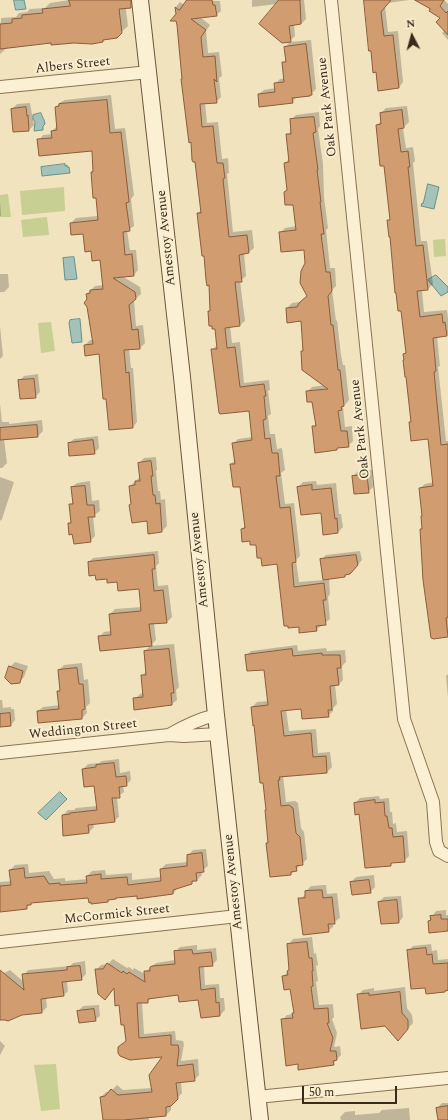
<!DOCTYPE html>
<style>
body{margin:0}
#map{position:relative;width:448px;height:1120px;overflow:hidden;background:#f1e3be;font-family:Spectral,serif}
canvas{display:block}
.north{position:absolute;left:392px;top:16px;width:40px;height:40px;-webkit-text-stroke:3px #f8edce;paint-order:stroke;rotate:354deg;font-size:11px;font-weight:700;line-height:16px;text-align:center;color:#392a1b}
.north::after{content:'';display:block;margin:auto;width:14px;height:18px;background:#392a1b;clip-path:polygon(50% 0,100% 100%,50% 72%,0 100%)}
.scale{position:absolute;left:302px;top:1086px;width:95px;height:18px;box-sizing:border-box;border:2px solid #392a1b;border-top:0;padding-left:5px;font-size:12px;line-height:14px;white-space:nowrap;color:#392a1b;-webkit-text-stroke:3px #f8edce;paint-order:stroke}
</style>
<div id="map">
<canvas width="448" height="1120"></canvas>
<div class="north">N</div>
<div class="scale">50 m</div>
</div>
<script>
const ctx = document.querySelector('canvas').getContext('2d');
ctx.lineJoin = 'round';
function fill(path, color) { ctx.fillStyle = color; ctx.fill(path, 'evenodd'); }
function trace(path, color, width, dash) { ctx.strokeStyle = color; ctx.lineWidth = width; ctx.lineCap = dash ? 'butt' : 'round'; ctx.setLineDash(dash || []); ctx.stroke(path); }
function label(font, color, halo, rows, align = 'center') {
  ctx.font = font + ' Spectral,serif'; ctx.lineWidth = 4; ctx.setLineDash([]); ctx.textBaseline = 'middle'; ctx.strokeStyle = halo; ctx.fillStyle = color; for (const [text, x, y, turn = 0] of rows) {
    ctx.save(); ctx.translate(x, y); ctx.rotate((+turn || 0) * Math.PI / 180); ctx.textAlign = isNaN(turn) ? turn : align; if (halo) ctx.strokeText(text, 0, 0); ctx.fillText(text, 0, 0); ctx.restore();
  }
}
fill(new Path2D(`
 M64 187 65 211 22 215 20 191Z
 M8 194 11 217H0V195Z
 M47 217 49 235 23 237 21 220Z
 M445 239 446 256 434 257 433 240Z
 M51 322 55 351 41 353 38 323Z
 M56 1064 60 1109 41 1111 34 1065Z`), '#c7cf92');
const water = new Path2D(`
 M14 0H24L26 9 16 10Z
 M41 113C42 117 45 120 45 124L43 126V130L34 131 35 122 33 119V115Z
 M65 164V166L67 165V167H69L70 173 42 176 41 167Z
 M428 184 439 187 434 209 421 206 422 203H423Z
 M74 257 77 279 65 280 63 258Z
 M436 275 448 287V292L441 296 428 280Z
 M80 319 82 342 72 343 69 323 70 320Z
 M60 792 67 799 46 820 38 813Z`);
fill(water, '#a2c2ba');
trace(water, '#699188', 1);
fill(new Path2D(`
 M70 0H126L125 2 128 26 116 37 105 38 103 41 52 42 8 47 0 54 1 18 16 17 19 13 27 12 30 9 45 8 50 3Z
 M188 0 220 1 221 11 216 15 200 17 210 25 206 31 208 53 219 52 222 76 219 78 221 97 216 102 205 103 207 123 218 122 222 159 228 158 229 173 227 174 233 232 252 230 254 248 249 252 244 253 246 276 240 281 245 321 240 325 230 326 232 343 240 342 244 383 269 380 270 390 268 391 271 414 268 416 270 434H275L277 449 282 448 285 470 281 473 285 504 294 503 300 556 296 560 299 582 324 580 321 560 326 555 360 551 362 560 355 568 345 576 329 578 330 594 328 597 330 619 316 630 300 626 278 563 261 556 256 544 251 540 242 529 245 526 241 486 231 464 235 460 233 444 238 439 252 437 250 410 212 350 217 345 216 328 209 312 211 309 209 284 198 213 201 210 176 7 180 2 184 5Z
 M252 0H304L306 19 301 24H294L295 36 290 41 277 4 252 7Z
 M365 0H409L388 3 385 6 388 32 398 31 403 82 399 87 377 71 365 4 363 2Z
 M429 0H444L448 4V40L442 33 445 30 442 18Z
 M311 40 316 89 310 95 297 97 292 102 259 94 264 90 275 88V84L280 79 285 78 283 63 287 59 285 47 290 42Z
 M111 95 115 129 125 128 134 195 131 199 134 226 127 231 130 250H136L138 270 134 275 122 276 140 287 141 294 134 300 136 326 143 325 145 343 140 348 129 349 131 368H133L137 422 133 427 106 398 100 353 85 345 90 340H93L87 294 95 286 104 285 101 259 91 250 84 233 71 223 76 218 98 216 97 197 92 172 94 170 92 150 39 140 43 135 53 134 52 131 57 126 56 107 61 102 65 100Z
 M30 103 34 125 29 130 14 131 12 109 17 104Z
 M407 106 409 122 403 128 406 148 413 147 415 161 413 163 421 241H427L433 284 428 289 422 290 424 312 447 310 448 318V334L447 335 437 336 440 366 438 367 446 441H448V636L434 638 421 530 423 528V515L420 488 425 484 434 482 429 438 410 422 412 420 404 354 407 351 388 221 391 218 385 165 377 125 381 121V113L386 108Z
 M319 112 320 126 318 129 323 164 324 197 328 228 326 230 330 268H335L336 286 332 290 336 321 337 320 341 355 343 365H345L349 400 343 407 345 427 352 426 353 441 348 446 339 447 336 449 313 427 316 424 313 401 307 392 312 387 325 385 302 351 304 349 302 320 287 308 292 303 300 302 308 296 305 249 280 233 285 228 296 226 294 203 285 192 288 189 285 163 290 158 287 135 292 130 291 120 296 115Z
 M0 202 1 215 0 217Z
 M0 274H8L9 287 4 292H0Z
 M0 326 3 356 0 359Z
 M38 374 40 392 35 397 19 381 24 376Z
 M0 404 2 422H9V424L42 420 43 431 38 436 4 439 7 463 2 468H0Z
 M98 436 99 448 94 453 69 443 74 439Z
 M156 457 157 470 156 471 158 491H160L161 500 165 499 167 526 162 531 148 520 132 503 130 486 140 477 139 463 144 458Z
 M372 470 373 487 368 492 353 476 358 471Z
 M0 477 14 482 2 519 0 521Z
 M90 481 92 501 99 500 100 511 93 516 95 536 90 541 73 533 69 524 72 521 70 505 73 502 72 487 77 483Z
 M316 481 317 485 336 483 339 514H341L343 527 338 532 322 511 298 487 303 482Z
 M158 551 159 563 156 566 158 586 168 585 172 617 167 622 154 623 156 640 150 646 174 644 179 687 176 690 177 700 172 704 135 709V699L140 694 143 693 142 676 147 670 145 651 151 645 99 637 104 632 111 631 110 614 115 609 142 607 140 588 96 574 89 562 93 558Z
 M297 645 298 651 326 648 327 651 345 650 346 662 342 666 343 680 339 684 335 685 337 704 333 708V711L328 716 302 708 286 709 289 731 316 729 318 753 330 752 332 767 327 772 283 776 286 802 295 801 298 803 301 828 304 832 307 859 291 874 269 842 264 781 255 724H253L252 707 257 702 269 701 265 669 246 656 251 651Z
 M15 662 28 666 24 677 19 682 10 667Z
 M82 663 84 680 88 679 90 703 86 707 87 713 82 718 38 711 43 707 60 705 58 692 61 689 59 670 64 665Z
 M448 674V698L446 676Z
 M0 700H2L3 708 11 707V709H14L15 720 11 725 0 726Z
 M119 759 120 773 130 771 131 780 126 785H123L124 792 117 797 119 817 114 821 93 824 94 827 89 832 63 815 68 810H74L76 808 97 806 95 784 83 769 88 764 99 763 102 761Z
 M379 796 380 799 389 798 390 812H392L393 824 396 823 397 832 407 831 409 856 404 861 393 862 390 865 355 803 360 798Z
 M206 849 208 866 201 871 202 875 197 880 191 883 178 887 173 894 117 897 108 901 89 896 32 902 26 908 0 911V882L12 881 10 870 15 865 28 864 29 873 49 871 54 879 65 878V881L88 879 87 876 92 871 105 870 106 875 132 873V880L162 877 161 869 166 864 188 862V855L193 850Z
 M374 875 375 887 370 892 351 882 356 877Z
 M324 885H326L327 894 337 893 340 918 333 923V927L328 931 300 899 306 894V891L311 886Z
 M401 896 403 917 399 922 379 902 384 897Z
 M446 910V915H448V930L429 921 436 911Z
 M312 937 314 954 316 953 318 965 316 966 318 981 316 982 319 1005 333 1004 334 1017 332 1019 337 1033 334 1047 340 1046 341 1055 333 1064 298 1063 282 1020 287 1015 293 1014 295 1012 291 988 283 977 290 969 289 944 293 939Z
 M431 944 432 951 437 950 438 960 448 959V991L426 993V987L408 951 413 946Z
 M197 945V950L216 948 217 960 212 965 204 966 205 985 219 984 220 998H224L225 1010 220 1015 202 1017 199 999 179 994 152 997 147 1002H142L144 1034 175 1031 176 1040 183 1041 184 1044 181 1061 198 1059 199 1075 194 1080 181 1081 182 1093 171 1105V1110L166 1115 149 1117V1120H104L101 1097 106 1092H110L117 1085 123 1090 152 1088 164 1056 127 1040 120 1004 115 987 96 970 101 965 108 964 113 959 127 968 129 967 133 970 134 968 145 974V972L156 963 175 960V952L180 947Z
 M85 961 86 974 81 979 67 981 68 991 64 995 46 997 47 1007 42 1012 22 1014 0 1019V975L10 970 24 982V975L28 970 70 966 73 963Z
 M405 987 407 1008 412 1015 413 1023 403 1034 358 995 363 990 374 988V991Z
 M99 1005 100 1016 95 1020 78 1011 83 1006Z
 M0 1041 5 1046 0 1055Z
 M442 1103H448V1120H438L437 1108Z
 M409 1108 410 1120H341L340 1117 345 1112 355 1111V1115L379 1113 382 1110Z`), '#0003');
const building = new Path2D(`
 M69 0H131V8L119 9 122 33 117 38 103 40V42L92 44 74 43 51 45V43L0 49V24L12 23V19L22 18V15L43 13 42 9 70 6Z
 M187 0H212L213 5H215L217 16 191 19 206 30 201 37 203 57 215 56 217 82 214 79 217 103 200 104 202 127 213 126 217 163H223L225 178 223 179 229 237 247 235 249 253 239 255 242 282H235L240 326 225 328 227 348 235 347 240 387 264 384 266 396H264L266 419 263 420 265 439 270 438 272 453H278L280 476H276L280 508 290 507 296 562 292 563 294 587 324 583 326 600H323L326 625 316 626 317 631 299 633V627L288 628V626H284L277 564 262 566 261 558H257L256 545H250V541L242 542 241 529 245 528 240 487H233L230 464H235L232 443 252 440 249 411 220 414 219 413 211 349H217L215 329H212V326H209L208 311H210L209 285 207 286 206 280 204 256H202L197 213H201L195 162H193L192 160 191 142 189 143 181 79H182L177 25 176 21H170L176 14 175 7 179 10Z
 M279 0H300L301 24 289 26 291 42 282 43 259 24Z
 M364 0H391L381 12 384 36 393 35 399 88 378 91 376 72 373 73 371 51H369Z
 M415 0H444L440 6 446 13 448 11V35L436 22 440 18 429 11 430 9Z
 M306 44 312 95H310V96L292 98 293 103 259 107 258 94 275 92 274 83 284 82 282 62H286L284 47Z
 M107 100 110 133 121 132 129 201V202L126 203 130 231 123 232 125 255 132 254 134 276 113 278 135 292 136 299 129 305 132 330 138 329 140 349 124 350 126 373 129 372 133 428 109 430 106 399H103L99 354 85 356 84 345 93 344 87 307 84 303 87 299 86 294 90 293V290L103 289 100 260 92 261 91 251 85 252 83 234 71 235 70 223 98 220 96 198H93L91 172H93L92 151 39 156 37 139 52 138 51 131 57 130 55 107 59 106V104Z
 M26 107 27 116 28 115 29 131 13 132 11 109Z
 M402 110 404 128 398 129 401 152 408 151 410 167H408L416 246 423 245 428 290 417 291 420 317 442 314 443 323 445 322 447 336 433 338 436 371 434 372 441 445 448 444V617L446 618 448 637 433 639 432 638H431L423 580 420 529H422L421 516H422L419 488 433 486 428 439 411 441 409 422H411L406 377H405L403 360H404L403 354 406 353 401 311H398L396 293H395L390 237H389L387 220H390L384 166H380L376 125 381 124 380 113Z
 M314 117 316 132 313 133 318 170H317L321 202H320L324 234H321L326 272H330L332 291 328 296 331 325H333L337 360 338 370H340L344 406 341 407 342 410 338 411 341 431H347L349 447 337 448V450L315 453 312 426H316L312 402H307L306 391 328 389 302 370 301 351H303L301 321 287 323 286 308 297 307 299 303 307 296 300 283 301 271 305 263 304 250 281 252 279 232 296 230 293 205H285L284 192 287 190 284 163 289 162 286 134H291L290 119Z
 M34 379 36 398 20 399 18 380Z
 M37 425 38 437 0 440V428Z
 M93 440 95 454 69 456 68 443Z
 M151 461 153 476H151L153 495H155L156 504 160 503 162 532 148 534 147 521 132 523 129 505 131 504 129 486 135 485V481H140L138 463Z
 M367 475 369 493 354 494 352 476Z
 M312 485V490L331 488 335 519 337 518 338 533 323 535 321 513 301 515 297 487Z
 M85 486 87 505H94L95 517H88L91 542 74 544 72 534 69 535 68 523H71L69 504H73L71 487Z
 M154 555 155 569H152L154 591 163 590 167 623 149 624 152 646 100 651 98 636 111 635 109 614 141 611 139 589 118 591 117 582 107 583V579L96 580 95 575 89 576 88 562Z
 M356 555 358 565 350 574 345 575V577L323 580 320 559Z
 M169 649 174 693H171L172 705 134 710 133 698 143 697 141 675H146L144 651Z
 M292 649 293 656 322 653V655H340L341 668H337L339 685 330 686 332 710H328L329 717 302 719 301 709 281 711 284 736 311 733 313 757 326 756 327 773 279 777 280 780H278L281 806 289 805 293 808 296 833 300 837 303 865 296 866 297 871 291 872V875L270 877 266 843H268L265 810H266L263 783H260L254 725 253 726 251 707 268 705 264 670 247 671 245 655Z
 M9 666 23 671 20 683 11 684 5 678Z
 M77 668 79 684H83L85 709 82 710V719L38 723 37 711 59 709 57 691H60L58 670Z
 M10 713 11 726 0 727V714Z
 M114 763 116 777 126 776 127 786 119 787 120 798H112L115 822 88 825 89 833 63 836 62 815 70 814V813L97 810 94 786 84 787 82 769 96 767V765Z
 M375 800V803L384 802 385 816H387L389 828H392L393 837 403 836 405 862 391 863V866L365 868 359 814 355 815 354 803Z
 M202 853 204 872 196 873 197 881H192V884L173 890V894L137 899V896L116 898V899L108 900V902L91 904V902L89 903 88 898 31 903V905H27V909L0 912V886L11 885 9 870 24 868 25 878 44 876 49 884 60 883V885L87 883 86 876 101 874V879L127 877 128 885 161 881 160 869 187 866V855Z
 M369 880 371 893 352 895 350 882Z
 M318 890H322L323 898 332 897 335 924H328L329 932 303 935 298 898H305V891Z
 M397 900 399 923 381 924 378 902Z
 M441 915V919H448V931L429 933 428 921 431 920 430 916Z
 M307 942 309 958H312L313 971H312L313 986 311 987 314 1009 328 1008 329 1023H327L333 1038 330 1051H336L337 1060 333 1061 334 1065 298 1070V1064L286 1066 281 1019 293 1018 292 1013H294L290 989 284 990 282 976 288 975 287 971 289 970 287 944Z
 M426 948 427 955 432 954 433 964 448 963V990L445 991V992L426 994 425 988 411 989 407 950Z
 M192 950 193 954 211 952 213 966 199 967 201 990 215 988 216 1003 219 1002 220 1016 201 1018 198 1000 179 1002 178 995 148 999V1003H137L139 1038 171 1035V1045H178L179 1050 177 1066 193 1064 195 1081 176 1083 178 1099 171 1106 166 1107V1116L123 1120H103L100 1097 105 1096 111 1089 118 1095 152 1092 149 1075 162 1057 130 1060 120 1056 118 1053V1047L126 1041 124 1025H121L119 1005 115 1006 114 988 105 1000 98 994 95 969H103L107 963 122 973 123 971 127 974 129 972 132 974 145 982 144 971H150V967L152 966 175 964 174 951Z
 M80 966 82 980 62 982 64 996 41 999 42 1013 22 1015 8 1021 5 1020H0V970L24 990 22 974 67 970V967Z
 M400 992 402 1013 408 1020V1029L398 1041 385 1026 361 1029 357 994 369 993V995Z
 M94 1009 96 1021 79 1023 77 1011Z
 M448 1106V1120H438L436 1108Z`);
fill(building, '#d29c71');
trace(building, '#8b5c3a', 1);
const street = new Path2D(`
 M331 0 404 719 433 802 436 842 439 851 448 856
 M0 87 149 72
 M169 735C184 726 199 719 216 715
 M0 753 169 735 184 736 218 734
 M0 942 238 916
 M257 1097 448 1078`);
const secondary = new Path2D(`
 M140 0 182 377 216 715 260 1120`);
trace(street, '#8a7356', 14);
trace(secondary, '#6c5439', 18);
trace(street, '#fbf0d2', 12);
trace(secondary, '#fbf0d2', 16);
label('13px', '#392a1b', '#f8edce', [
 ["Albers Street",73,66,-6],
 ["Oak Park Avenue",328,107,-96],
 ["Amestoy Avenue",167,238,-96],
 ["Oak Park Avenue",361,429,-96],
 ["Amestoy Avenue",200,560,-96],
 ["Weddington Street",83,730,-6],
 ["Amestoy Avenue",234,882,-96],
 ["McCormick Street",117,915,-6]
]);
</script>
